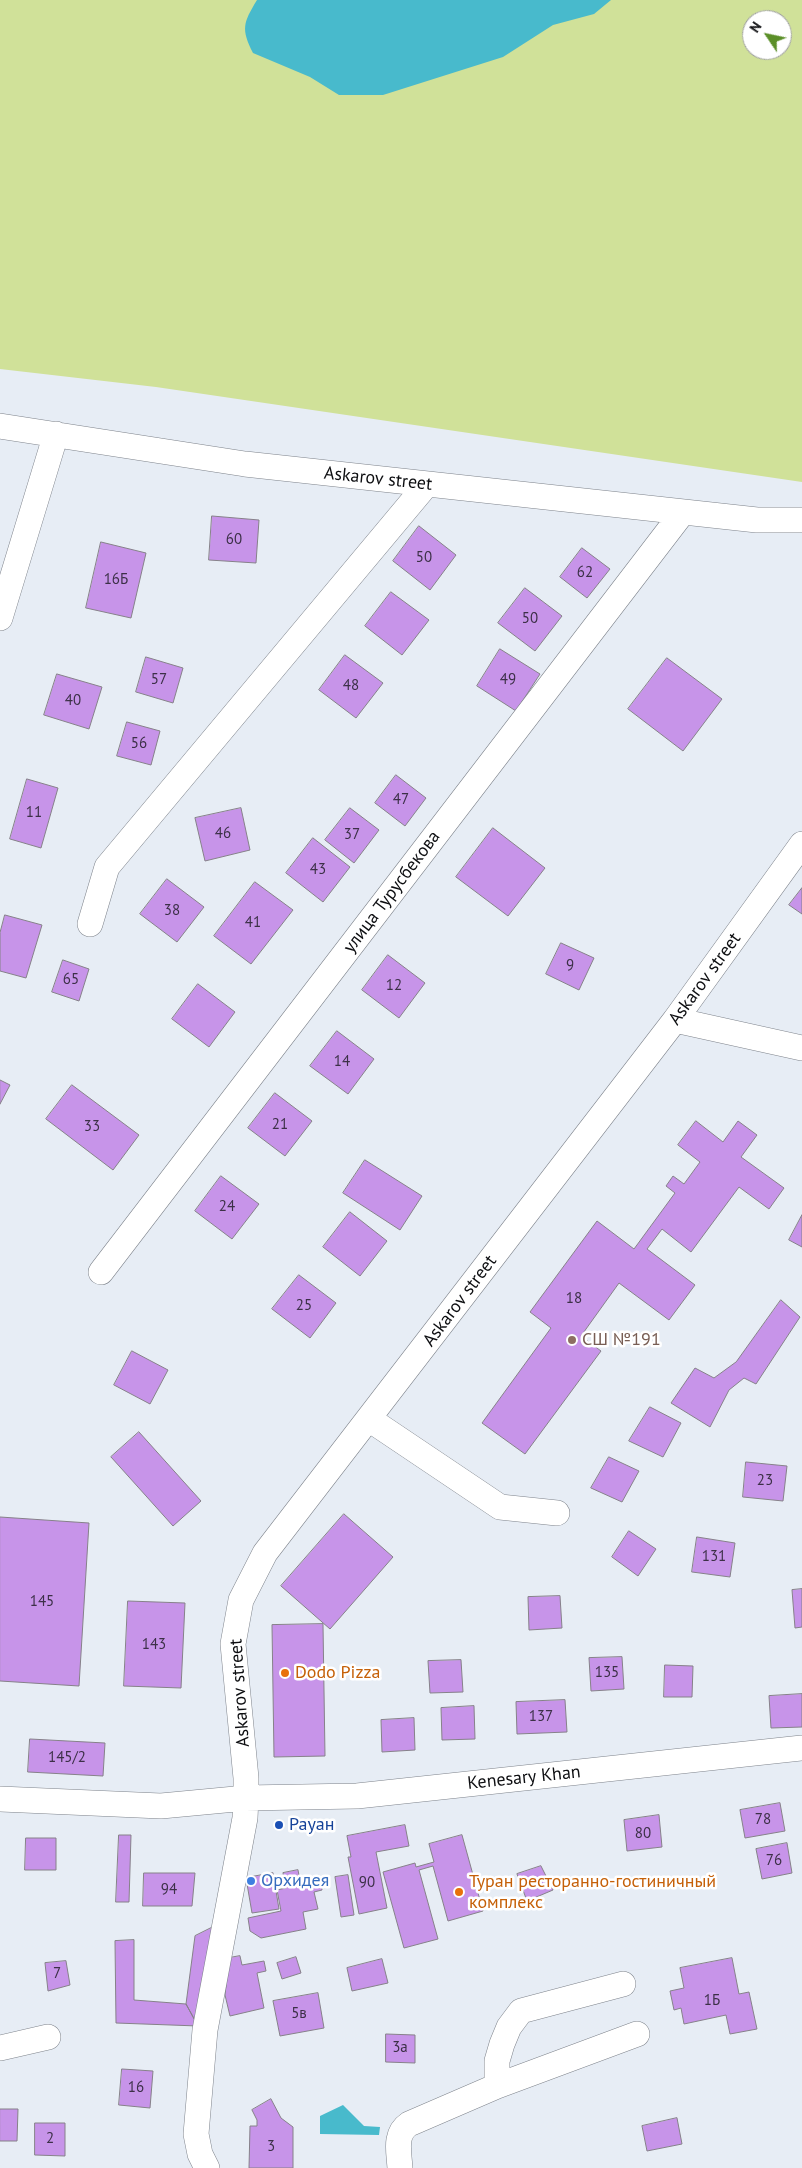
<!DOCTYPE html>
<meta charset="utf-8">
<style>
body{margin:0}
#map{position:relative;width:802px;height:2168px;overflow:hidden;background:#e7edf5;font-family:"PT Sans",sans-serif}
canvas{display:block}
.north{position:absolute;left:742px;top:10px;width:50px;height:50px;box-sizing:border-box;background:#fff;border:1px solid #9e9fa0;border-radius:50%;rotate:304deg;font-size:14px;font-weight:700;line-height:20px;text-align:center;color:#0d0e11}
.north::after{content:'';display:block;margin:auto;width:18px;height:22px;background:#5b8f28;clip-path:polygon(50% 0,100% 100%,50% 72%,0 100%)}
</style>
<div id="map">
<canvas width="802" height="2168"></canvas>
<div class="north">N</div>
</div>
<script>
const ctx = document.querySelector('canvas').getContext('2d');
ctx.lineJoin = 'round';
function fill(path, color) { ctx.fillStyle = color; ctx.fill(path, 'evenodd'); }
function trace(path, color, width, dash) { ctx.strokeStyle = color; ctx.lineWidth = width; ctx.lineCap = dash ? 'butt' : 'round'; ctx.setLineDash(dash || []); ctx.stroke(path); }
function label(font, color, halo, rows, align = 'center') {
  ctx.font = font + ' "PT Sans",sans-serif'; ctx.lineWidth = 5; ctx.setLineDash([]); ctx.textBaseline = 'middle'; ctx.strokeStyle = halo; ctx.fillStyle = color; for (const [text, x, y, turn = 0] of rows) {
    ctx.save(); ctx.translate(x, y); ctx.rotate((+turn || 0) * Math.PI / 180); ctx.textAlign = isNaN(turn) ? turn : align; if (halo) ctx.strokeText(text, 0, 0); ctx.fillText(text, 0, 0); ctx.restore();
  }
}
fill(new Path2D(`
 M0 0H802V482L156 387 0 369ZM752 20H782V50H752Z`), '#d0e199');
fill(new Path2D(`
 M257 0H611L594 14 553 25 503 57 383 95H339L310 77 253 53C241 29 243 23 257 0Z
 M343 2105 364 2126 380 2127 379 2135 320 2134V2116Z`), '#48bacc');
const building = new Path2D(`
 M212 516 259 520 256 563 209 560Z
 M419 526 456 555 430 590 393 561Z
 M101 542 146 553 131 618 86 608Z
 M582 548 610 569 587 598 560 577Z
 M525 588 562 616 535 651 498 623Z
 M391 592 429 620 402 655 365 626Z
 M500 649 540 674 516 711 477 686Z
 M345 655 383 683 356 718 319 690Z
 M146 657 183 668 173 703 136 692Z
 M667 658 722 699 683 751 628 709Z
 M57 674 102 687 89 729 44 715Z
 M127 722 160 731 151 765 117 756Z
 M396 775 426 798 405 826 375 803Z
 M27 779 58 788 41 848 10 839Z
 M241 808 250 850 205 861 195 818Z
 M350 808 379 830 354 863 325 840Z
 M493 828 545 868 508 916 456 877Z
 M313 838 350 867 323 902 286 873Z
 M167 879 204 907 177 942 140 914Z
 M255 882 293 910 251 964 214 936Z
 M802 888V914L789 905Z
 M5 915 42 925 26 978 0 971V933Z
 M561 943 594 958 579 990 546 974Z
 M388 955 425 983 399 1018 362 990Z
 M63 960 89 969 79 1001 52 992Z
 M198 984 235 1012 209 1047 172 1019Z
 M337 1031 374 1059 348 1094 310 1066Z
 M0 1080 10 1085 0 1104Z
 M72 1085 139 1135 113 1170 46 1119Z
 M275 1093 312 1121 285 1156 248 1128Z
 M696 1121 723 1142 738 1121 757 1135 741 1157 784 1188 769 1209 739 1187 691 1252 662 1229 647 1249 695 1285 669 1320 619 1283 581 1336 601 1351 525 1454 482 1423 551 1328 530 1312 597 1221 634 1249 675 1193 666 1186 673 1176 684 1184 700 1162 678 1145Z
 M365 1160 422 1196 400 1230 343 1193Z
 M221 1176 259 1204 232 1239 195 1211Z
 M350 1212 387 1241 360 1276 323 1247Z
 M802 1215V1247L789 1240Z
 M299 1275 336 1303 310 1338 272 1309Z
 M781 1300 800 1317 756 1384 744 1378 729 1390 710 1427 671 1403 695 1368 714 1378 736 1362Z
 M132 1351 168 1370 150 1404 114 1385Z
 M650 1407 681 1423 663 1457 629 1441Z
 M139 1432 201 1501 173 1526 111 1457Z
 M609 1457 639 1471 622 1502 591 1488Z
 M746 1462 787 1466 783 1501 743 1497Z
 M344 1514 393 1557 330 1629 281 1586Z
 M0 1517 89 1523 79 1686 0 1681Z
 M629 1531 656 1549 638 1576 612 1557Z
 M697 1537 735 1543 730 1577 692 1572Z
 M802 1589V1627L795 1628 792 1590Z
 M560 1596 562 1628 529 1630 528 1597Z
 M128 1601 185 1603 181 1688 124 1686Z
 M323 1624 325 1756 274 1757 272 1625Z
 M622 1657 624 1689 591 1691 589 1658Z
 M461 1660 463 1692 430 1693 428 1661Z
 M665 1665 693 1666 692 1697H664Z
 M802 1694V1727L771 1728 769 1696Z
 M565 1700 567 1732 517 1734 516 1702Z
 M474 1706 475 1739 442 1740 441 1708Z
 M414 1718 415 1750 382 1752 381 1720Z
 M30 1739 105 1743 103 1776 28 1772Z
 M780 1803 785 1831 745 1838 740 1810Z
 M659 1815 662 1847 627 1851 624 1820Z
 M405 1825 409 1846 376 1852 387 1908 359 1914 348 1857H351L347 1836Z
 M119 1835H131L129 1902H116Z
 M462 1835 483 1911 448 1921 433 1866 419 1870 438 1939 404 1948 383 1872 415 1863 416 1867 434 1862 429 1844Z
 M26 1838H56V1870H25Z
 M787 1843 792 1873 762 1879 756 1849Z
 M541 1866 553 1890 527 1901 517 1874Z
 M298 1870 301 1886 321 1882 322 1890 314 1892 318 1909 303 1912 306 1929 261 1938 250 1931 248 1918 281 1911 277 1890 286 1888 283 1873Z
 M144 1873H195L192 1906H143Z
 M273 1873 279 1909 252 1913 246 1878Z
 M348 1875 354 1915 341 1917 335 1877Z
 M213 1927 198 2026 186 2004 195 1936Z
 M134 1940V2000L186 2004 198 2026 116 2023 115 1941Z
 M240 1956 242 1965 264 1961 266 1971 257 1973 264 2008 230 2016 225 1995 229 1958Z
 M296 1957 301 1973 282 1979 277 1963Z
 M732 1958 739 1994 749 1992 757 2029 730 2034 726 2015 684 2024 681 2008 674 2010 670 1991 684 1988 680 1968Z
 M382 1959 388 1983 352 1991 347 1968Z
 M66 1961 70 1985 48 1991 45 1963Z
 M318 1993 324 2028 280 2036 273 2001Z
 M386 2034 415 2035V2063L386 2062Z
 M122 2069 153 2071 150 2108 119 2105Z
 M271 2099 281 2118 293 2127V2168H249L250 2126H257V2120L252 2110Z
 M0 2109H18L17 2141H0Z
 M677 2118 682 2144 647 2151 642 2126Z
 M35 2123H65V2156L35 2155Z`);
fill(building, '#c794e9');
trace(building, '#868189', 1);
const minor = new Path2D(`
 M0 426 245 464 757 520H802
 M0 618 56 434
 M90 924 107 867 427 484
 M675 1020 802 1048
 M101 1272 683 512
 M369 1419 500 1507 557 1513
 M0 1799 161 1806 246 1798 357 1796 802 1748
 M0 2048 48 2037
 M497 2086V2061L502 2044 509 2027 521 2011 623 1984
 M207 2168 200 2154 196 2134 205 2030 245 1818 246 1798V1778L233 1644 241 1600 265 1553 675 1020 802 844
 M400 2168C399 2152 394 2134 409 2124L497 2086 637 2034`);
trace(minor, '#7e838b', 26);
trace(minor, '#fff', 25);
for (const [x, y, r, color] of [
 [572,1340,5,"#8d6e63"],
 [285,1673,5,"#e8710a"],
 [279,1825,5,"#1a4fb4"],
 [251,1881,5,"#3f7fe0"],
 [459,1892,5,"#e8710a"]
]) { const dot = new Path2D(); dot.arc(x, y, r, 0, 2 * Math.PI); ctx.fillStyle = color; ctx.fill(dot); trace(dot, '#fff', 2); }
label('15px', '#3c3047', null, [
 ["60",234,540],
 ["50",424,558],
 ["62",585,573],
 ["16Б",116,580],
 ["50",530,619],
 ["57",159,680],
 ["49",508,680],
 ["48",351,686],
 ["40",73,701],
 ["56",139,744],
 ["47",401,800],
 ["11",34,813],
 ["46",223,834],
 ["37",352,835],
 ["43",318,870],
 ["38",172,911],
 ["41",253,923],
 ["9",570,966],
 ["65",71,980],
 ["12",394,986],
 ["14",342,1062],
 ["21",280,1125],
 ["33",92,1127],
 ["24",227,1207],
 ["18",574,1299],
 ["25",304,1306],
 ["23",765,1481],
 ["131",714,1557],
 ["145",42,1602],
 ["143",154,1645],
 ["135",607,1673],
 ["137",541,1717],
 ["145/2",67,1758],
 ["78",763,1820],
 ["80",643,1834],
 ["76",774,1861],
 ["90",367,1883],
 ["94",169,1890],
 ["7",57,1974],
 ["1Б",712,2001],
 ["5в",299,2014],
 ["3а",400,2048],
 ["16",136,2088],
 ["2",50,2139],
 ["3",271,2147]
]);
label('18px', '#0d0e11', '#fff', [
 ["Askarov street",378,479,6],
 ["улица Турусбекова",392,892,-53],
 ["Askarov street",705,979,-54],
 ["Askarov street",460,1301,-53],
 ["Askarov street",240,1693,-94],
 ["Kenesary Khan",524,1778,-6]
]);
label('18px', '#785e54', '#fff', [
 ["СШ №191",582,1340]
], 'left');
label('18px', '#c56008', '#fff', [
 ["Dodo Pizza",295,1673],
 ["Туран ресторанно-гостиничный",469,1882],
 ["комплекс",469,1903]
], 'left');
label('18px', '#164399', '#fff', [
 ["Рауан",289,1825]
], 'left');
label('18px', '#366cbe', '#fff', [
 ["Орхидея",261,1881]
], 'left');
</script>
